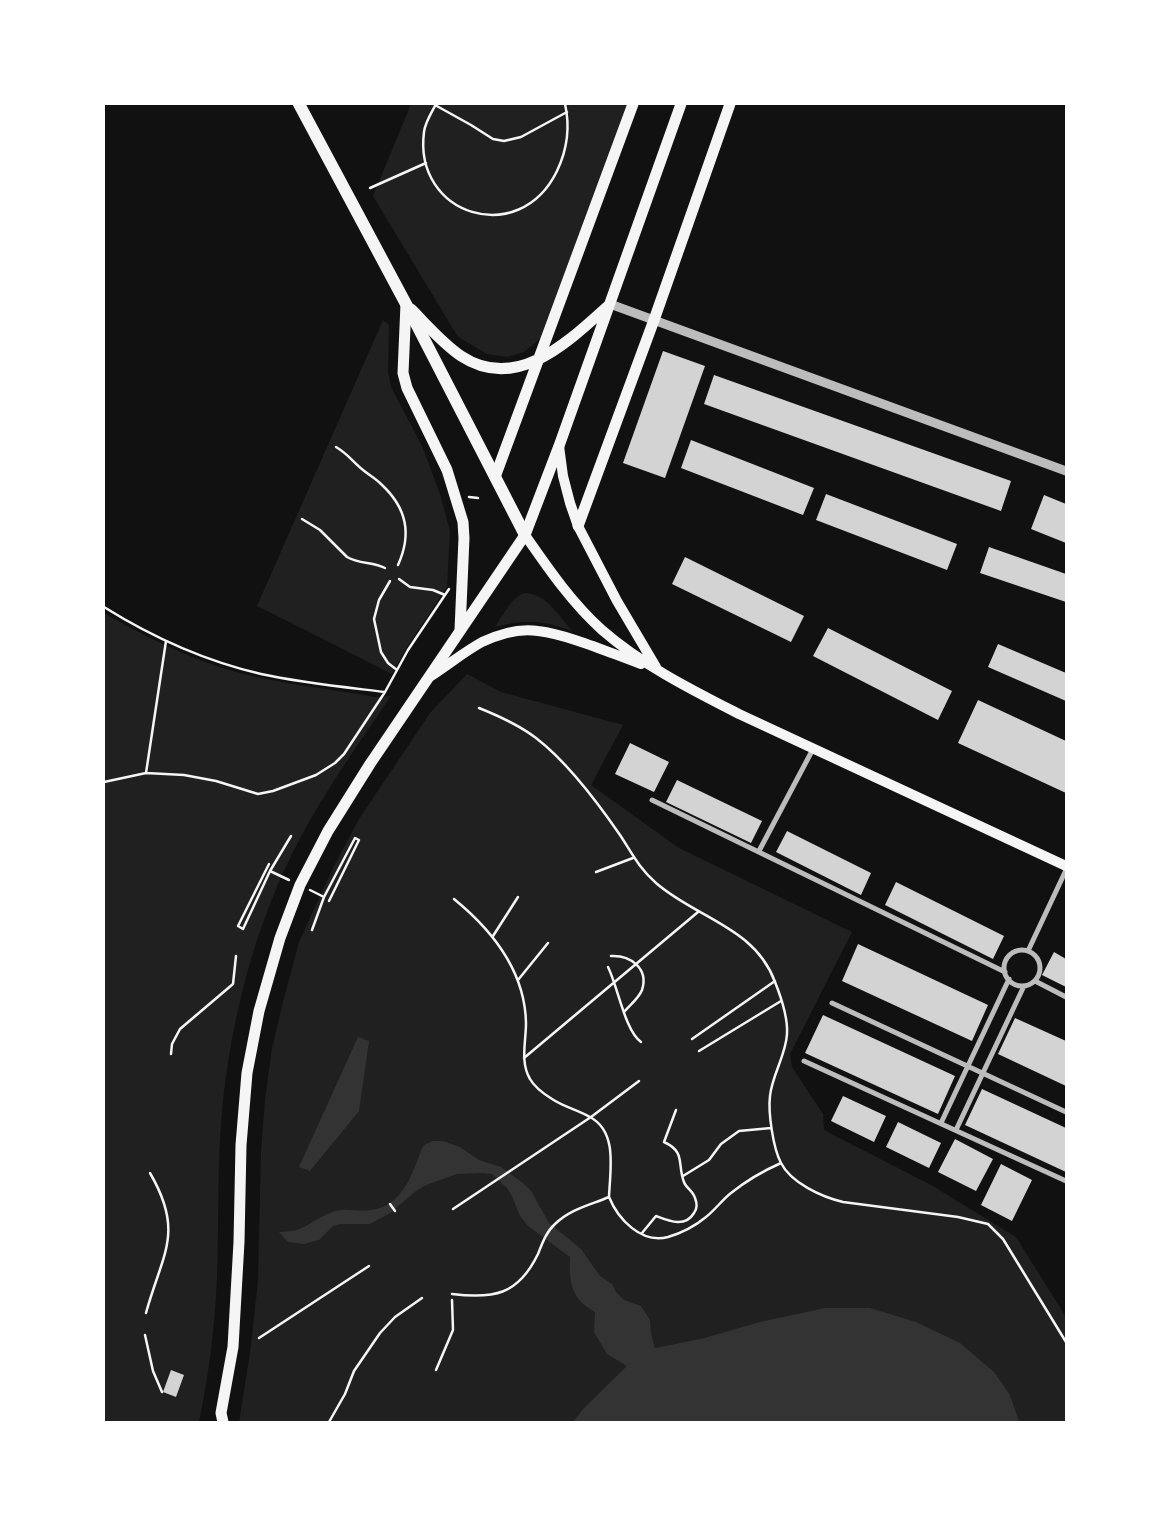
<!DOCTYPE html>
<style>
body{margin:0}
#map{position:relative;width:1170px;height:1526px;overflow:hidden;background:#111;font-family:"Sofia Sans Condensed",sans-serif}
canvas{display:block}
.frame{position:absolute;inset:0;border:105px solid #fff;pointer-events:none}
</style>
<div id="map">
<canvas width="1170" height="1526"></canvas>
<div class="frame"></div>
</div>
<script>
const ctx = document.querySelector('canvas').getContext('2d');
ctx.lineJoin = 'round';
function fill(path, color) { ctx.fillStyle = color; ctx.fill(path, 'evenodd'); }
function trace(path, color, width, dash) { ctx.strokeStyle = color; ctx.lineWidth = width; ctx.lineCap = dash ? 'butt' : 'round'; ctx.setLineDash(dash || []); ctx.stroke(path); }
fill(new Path2D(`
 M411 104H630L541 338 524 352 507 357 487 354 458 337 373 196Z
 M383 320 389 325 388 372 391 387 422 446 440 494 450 531 447 587 407 647 392 674 257 606Z
 M525 593C547 594 559 616 572 631 541 620 527 619 495 627 503 616 511 597 525 593Z
 M104 613C144 636 184 656 229 670 276 684 326 688 375 697L391 696C359 743 325 791 298 842 255 925 231 1018 222 1111 217 1166 219 1222 217 1277 215 1326 209 1374 199 1422H104Z
 M467 674 501 692 623 725 591 785 679 848 852 932 790 1054 792 1067 823 1114 824 1130 931 1185 1016 1237 1066 1317V1422H239L250 1353 258 1281 261 1152 265 1100 272 1048 284 998 299 942 334 866 359 819 430 713Z`), '#202020');
fill(new Path2D(`
 M358 1037 369 1041 359 1111 310 1171 299 1167Z
 M433 1141H443L460 1147 479 1160 501 1167 523 1183 531 1191 549 1223 581 1249 600 1276 612 1284 616 1292 624 1300 641 1306 650 1320 651 1334 655 1348 701 1339 760 1322 825 1308H870L916 1322 960 1343 994 1372 1010 1395 1019 1422H573L584 1408 627 1366 607 1354 594 1332 595 1312C571 1299 569 1282 570 1257L528 1226 520 1216 512 1196 507 1188 492 1174 483 1173 457 1174 426 1185 416 1191 390 1213 370 1224H341L333 1226 319 1240 304 1244 288 1242 279 1232C306 1232 309 1221 332 1212 345 1207 358 1212 371 1210 402 1207 413 1173 422 1148L426 1144Z`), '#333');
fill(new Path2D(`
 M663 351 705 366 665 478 623 463Z
 M714 375 1011 481 1001 511 704 404Z
 M691 440 814 488 803 515 681 468Z
 M826 494 957 544 947 570 816 520Z
 M1044 495 1066 504V543L1031 529Z
 M989 547 1066 574V602L980 573Z
 M685 557 804 616 791 642 672 584Z
 M828 628 952 691 938 720 813 656Z
 M998 644 1066 673V701L988 667Z
 M978 700 1066 741V793L958 743Z
 M630 743 669 762 654 792 615 774Z
 M677 780 762 821 751 843 666 802Z
 M787 831 871 873 861 895 776 852Z
 M896 882 1004 936 993 959 885 905Z
 M858 944 988 1005 972 1041 842 981Z
 M1054 952 1066 959V987L1042 975Z
 M823 1015 955 1076 938 1114 805 1053Z
 M1015 1018 1066 1041V1086L998 1054Z
 M982 1089 1066 1128V1172L965 1125Z
 M843 1096 886 1116 874 1142 831 1121Z
 M898 1122 941 1143 929 1168 886 1147Z
 M955 1139 993 1159 976 1191 938 1172Z
 M1001 1164 1032 1180 1012 1221 981 1205Z
 M171 1370 184 1375 176 1397 163 1392Z`), '#d3d3d3');
trace(new Path2D(`
 M436 104C432 112 425 122 424 132 413 215 519 249 557 171 567 150 570 126 565 104
 M435 105 471 125 493 139 504 141 521 137 567 112
 M370 188 426 163
 M336 447C348 454 353 462 363 470 369 475 376 479 381 484 407 508 412 534 398 565
 M469 497 478 498
 M302 519 320 530 347 557C359 564 373 562 385 568
 M399 579 410 587 433 590 445 595
 M390 581 379 600 374 619 381 652 388 663 397 670
 M104 607C152 637 205 661 261 674 302 683 344 687 385 692L408 650 449 589
 M479 708C499 716 519 725 536 738 566 761 598 803 620 835 632 853 638 867 656 883 696 918 755 927 775 982 781 997 788 1018 787 1034 786 1055 772 1075 770 1096 768 1112 773 1148 781 1163 791 1183 822 1197 843 1202L958 1217 988 1224 1003 1239 1066 1342
 M146 773 166 641
 M104 782 146 773 184 775 216 781 258 794 273 791 316 775 335 763 344 754 385 692
 M269 864 238 926 243 929 270 871 291 836
 M270 871 289 880
 M596 872 633 858
 M310 890 324 897
 M454 899C492 930 525 971 526 1023 526 1042 520 1062 530 1079 535 1088 544 1094 552 1099 564 1107 578 1110 590 1117 618 1132 610 1170 609 1197
 M312 930 324 897 355 838 359 840 329 901
 M493 936 518 897
 M611 956C630 955 649 968 642 990 639 998 630 1005 624 1012
 M608 967C618 987 625 1031 641 1042
 M518 980 548 943
 M692 1039 775 981
 M699 1051 781 1001
 M171 1054 172 1044 180 1029 233 984 236 956
 M524 1058 698 912
 M683 1176 709 1160 721 1144 739 1131 771 1128
 M390 1204 395 1211
 M453 1209 591 1117 639 1081
 M642 1233 656 1216C669 1221 685 1228 694 1213 698 1208 697 1203 695 1198 693 1191 686 1188 684 1182 677 1164 686 1152 664 1142L676 1110
 M452 1294C494 1299 518 1295 538 1254 542 1244 546 1232 555 1224 570 1209 590 1205 609 1197 618 1219 641 1244 668 1237 682 1233 695 1226 706 1217 715 1210 722 1200 731 1193 746 1181 763 1171 781 1163
 M146 1313C162 1254 185 1233 150 1173
 M145 1335 153 1371 162 1392
 M259 1338 369 1266
 M436 1370 453 1330 452 1300
 M329 1422 345 1394 354 1371 380 1333 395 1317 422 1298`), '#f5f5f5', 2.5);
trace(new Path2D(`
 M652 800 1005 972
 M759 851 813 749
 M1004 968a18 18 0 1 1 36 0a18 18 0 1 1-36 0Z
 M1028 951 1066 870
 M1035 981 1066 997
 M832 1003 1066 1112
 M804 1061 1066 1181
 M941 1123 1009 979
 M956 1130 1024 986`), '#bcbcbc', 5);
trace(new Path2D(`
 M610 304 1066 471`), '#bcbcbc', 9);
trace(new Path2D(`
 M559 446 563 476 570 503 578 526 617 601 656 667
 M525 535C548 568 571 602 602 630 642 665 692 690 739 714L1066 866
 M431 676C448 665 464 652 482 642 499 634 520 628 538 631 570 635 610 653 641 664`), '#f5f5f5', 10);
trace(new Path2D(`
 M406 304 403 373 407 388 447 470 463 522 464 538 460 630
 M411 309C427 325 442 343 461 356 517 393 569 341 608 306
 M495 477 633 104
 M578 526 654 320 730 104
 M223 1422 221 1413 233 1347 239 1242 241 1145 247 1073 259 1011 280 938 300 885 328 831 370 764 525 535 559 446 681 104`), '#f5f5f5', 11);
trace(new Path2D(`
 M299 104 406 304 525 535`), '#f5f5f5', 12);
</script>
